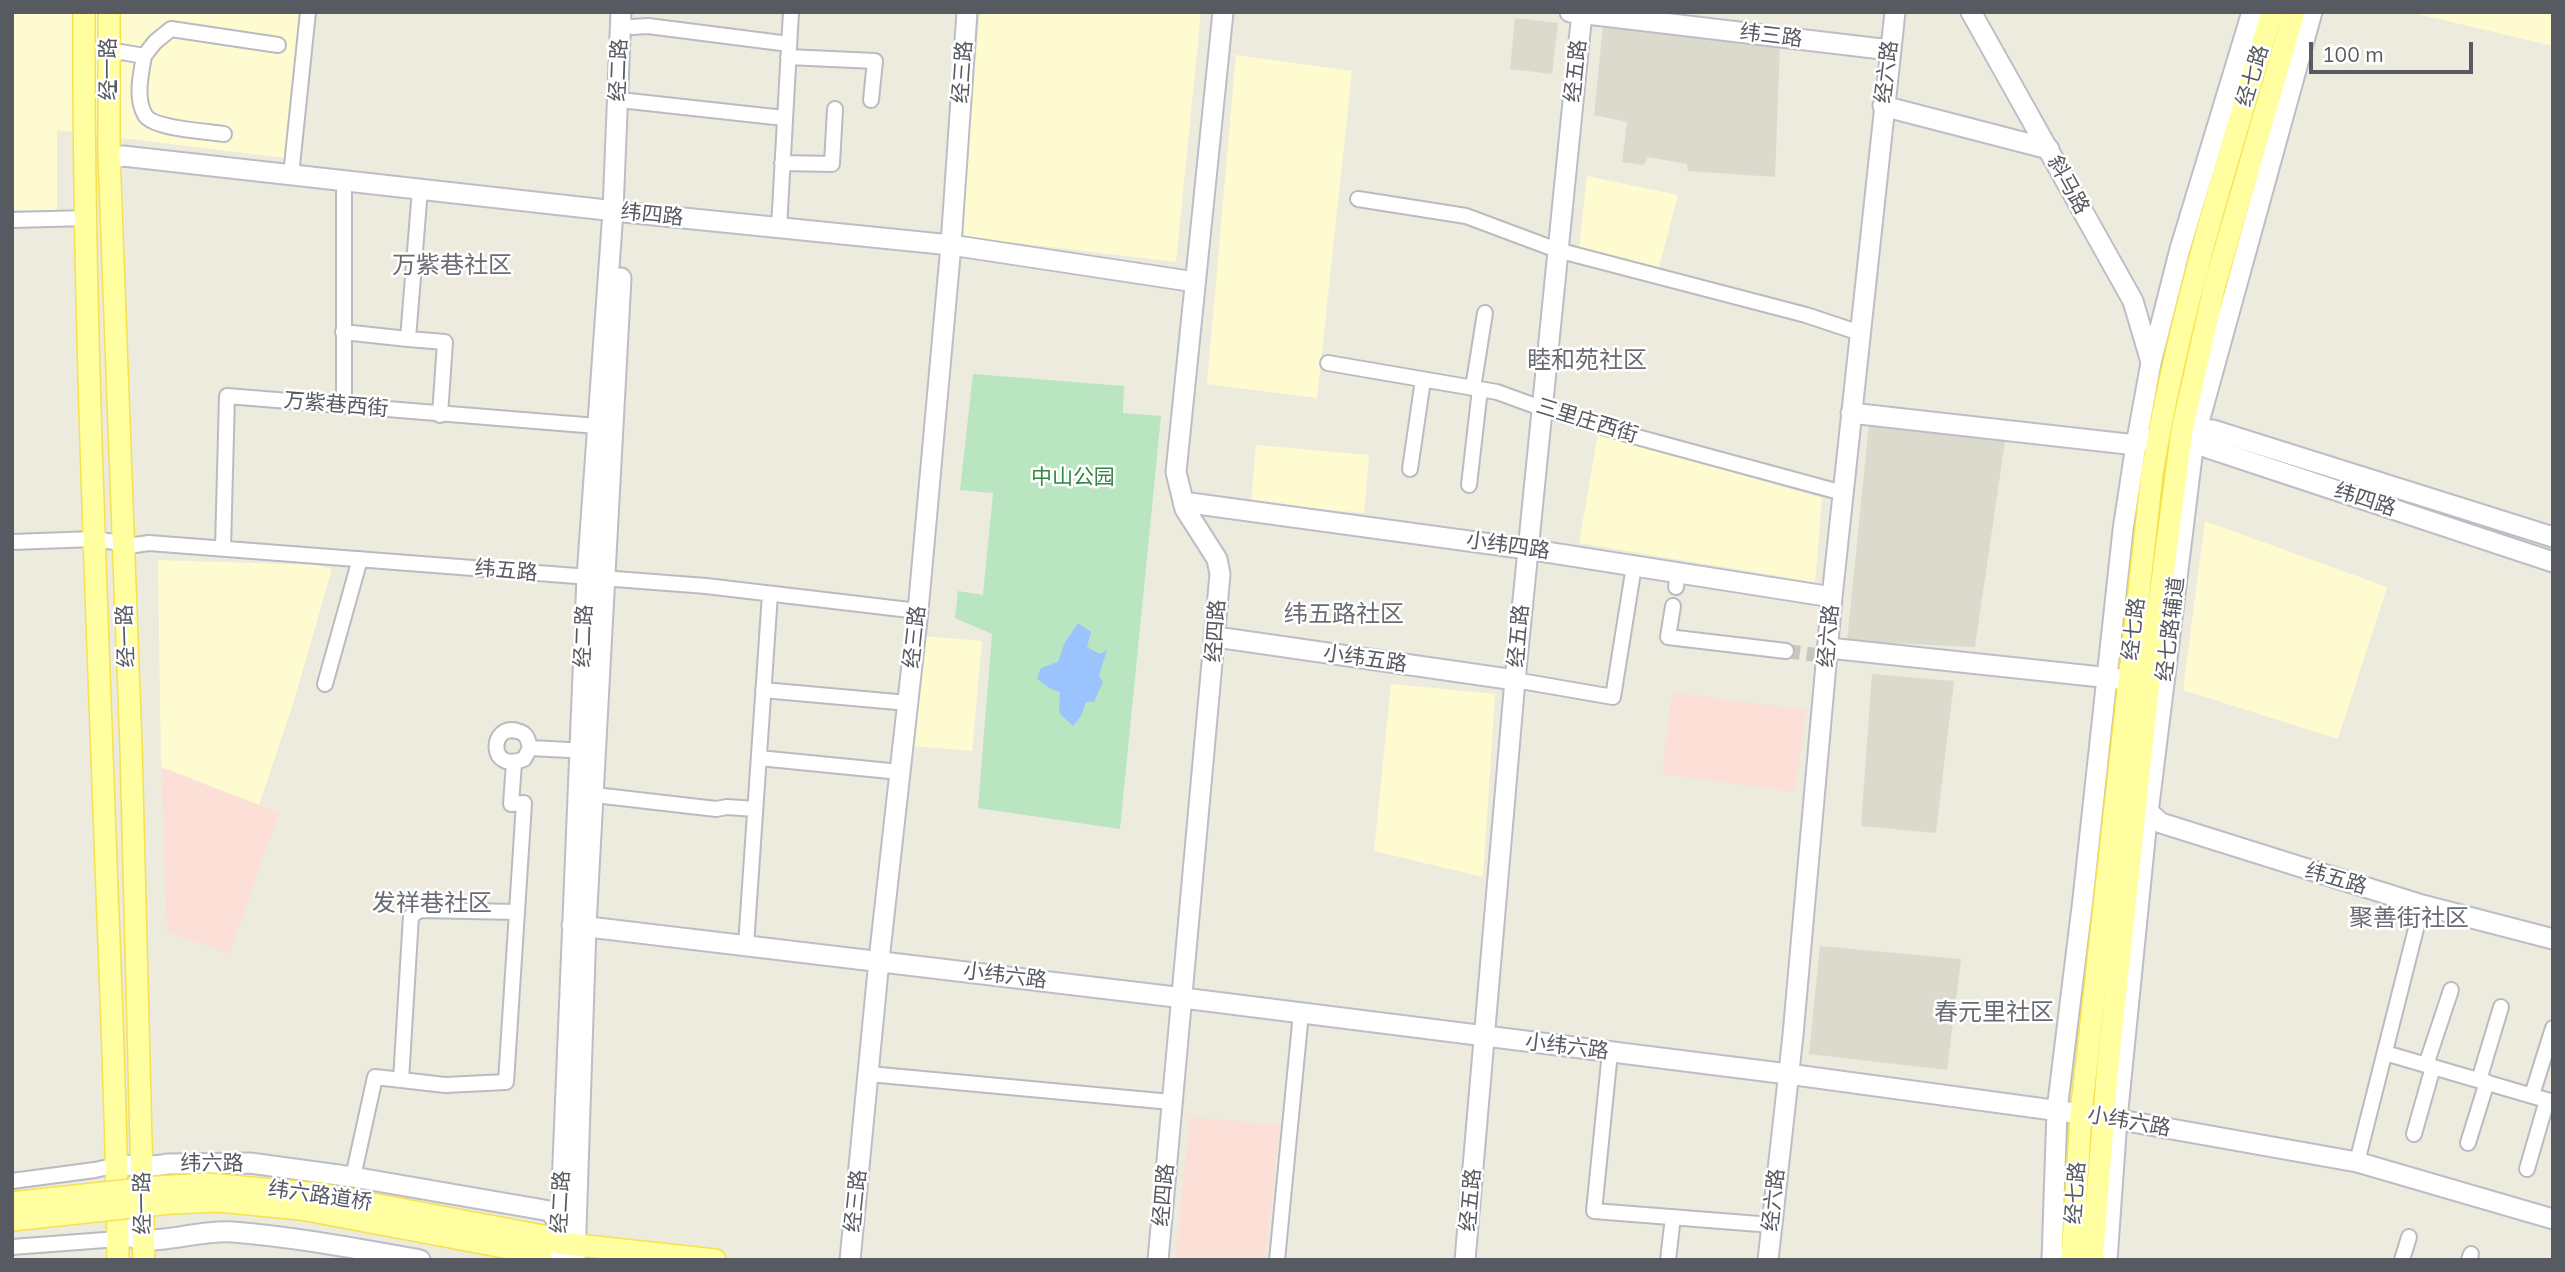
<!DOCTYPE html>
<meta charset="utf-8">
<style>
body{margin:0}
#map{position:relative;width:2565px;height:1272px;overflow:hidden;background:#ecebde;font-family:Mulish,sans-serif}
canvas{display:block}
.frame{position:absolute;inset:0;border:14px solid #585a61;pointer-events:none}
.scale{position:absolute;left:2309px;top:42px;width:164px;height:32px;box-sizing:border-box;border:4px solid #585a61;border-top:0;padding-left:9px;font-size:21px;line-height:24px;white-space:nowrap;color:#585a61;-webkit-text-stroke:5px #fff;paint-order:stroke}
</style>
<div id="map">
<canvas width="2565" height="1272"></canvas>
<div class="frame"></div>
<div class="scale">100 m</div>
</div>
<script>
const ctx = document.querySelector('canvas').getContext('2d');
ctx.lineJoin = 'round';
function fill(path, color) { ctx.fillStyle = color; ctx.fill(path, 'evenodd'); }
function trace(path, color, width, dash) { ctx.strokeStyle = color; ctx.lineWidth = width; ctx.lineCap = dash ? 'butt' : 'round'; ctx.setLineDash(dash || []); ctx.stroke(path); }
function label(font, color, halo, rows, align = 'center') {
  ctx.font = font + ' Mulish,"Noto Sans SC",sans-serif'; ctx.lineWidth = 5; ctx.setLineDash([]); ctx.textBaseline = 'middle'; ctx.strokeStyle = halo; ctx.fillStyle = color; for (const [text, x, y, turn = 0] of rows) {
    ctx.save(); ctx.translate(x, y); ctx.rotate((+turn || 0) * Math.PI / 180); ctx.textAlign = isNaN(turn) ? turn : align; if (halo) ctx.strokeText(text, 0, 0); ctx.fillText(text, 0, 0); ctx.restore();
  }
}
fill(new Path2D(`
 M12 12H301L285 158 57 130V210H12Z
 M980 12H1201L1176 262 960 236Z
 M2409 12H2553V46Z
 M1236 55 1352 71 1317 398 1207 384Z
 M1587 176 1678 195 1658 271 1579 249Z
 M1598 434 1822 498 1815 582 1579 543Z
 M1256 445 1369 455 1364 513 1251 503Z
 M2205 521 2387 587 2338 739 2183 690Z
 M158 560 316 565 332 569 293 704 259 805 161 767Z
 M923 636 982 641 972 751 912 746Z
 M1391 684 1495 694 1483 877 1374 851Z`), '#fffbd0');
fill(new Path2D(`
 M1515 18 1558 23 1552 74 1510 69Z
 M1603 25 1780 44 1775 177 1688 171 1687 164 1648 157 1644 165 1622 162 1627 122 1594 115Z
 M1869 424 2005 441 1975 647 1847 641Z
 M1872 674 1954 681 1936 833 1861 826Z
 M1820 946 1961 959 1947 1070 1809 1054Z`), '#dcdacd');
fill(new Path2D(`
 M1672 692 1806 710 1795 792 1662 774Z
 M161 767 279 813 229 954 167 932Z
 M1190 1117 1280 1125 1265 1260H1175Z`), '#fce0d8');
fill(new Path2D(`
 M973 374 1124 386 1123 413 1161 416 1120 829 978 808 992 634 955 618 958 591 983 595 993 493 960 490Z`), '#b9e5c0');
fill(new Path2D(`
 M1078 623 1091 632 1087 647 1100 654 1107 650 1099 675 1103 682 1094 702H1086L1081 716 1073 726 1059 713 1060 692 1049 688 1037 679 1041 668 1058 662 1065 642Z`), '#9bc4ff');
trace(new Path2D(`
 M1786 651 1817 655`), '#c7c7bf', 14, [14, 7]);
const street = new Path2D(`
 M632 27 648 26 789 44
 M108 53 115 54 121 52 144 56 155 42 171 29 278 45
 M144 56C141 74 135 98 145 115 153 129 207 131 224 134
 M788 57 875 61 871 100
 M629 101 784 118
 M782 163 832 164 835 109
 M291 175 308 12
 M420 189 408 339 445 342 440 415
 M1358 199 1466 216 1557 250 1806 315 1860 333
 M12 220 88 218
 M779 228 791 12
 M343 332 408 339
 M1328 363 1497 392 1541 408 1626 434 1843 493
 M1473 388 1485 313
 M344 406V181
 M1410 469 1423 380
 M1469 485 1480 389
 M12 542 94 539 135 545 149 543 706 586 918 611
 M223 548 227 396 597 426
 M1676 587 1678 572
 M1673 606 1668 637 1786 651
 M1515 680 1613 697 1634 566
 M325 684 360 559
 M763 690 908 703
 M530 748 524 759C487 774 490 723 517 731 527 733 528 739 530 748L588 751
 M759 758 900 772
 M595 795 716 809 727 807 755 809
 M746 945 770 594
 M1610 1052 1594 1211 1772 1225
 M2385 1053 2553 1102
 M2426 1065 2451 990
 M869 1074 1171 1102
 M401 1080 411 916 420 910 517 912
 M2479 1080 2501 1007
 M2532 1095 2553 1028
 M2414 1134 2433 1067
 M2468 1143 2487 1082
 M2357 1162 2422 905
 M2527 1169 2547 1100
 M353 1177 375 1077 445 1085 506 1082 524 803 511 804 514 763
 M12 1181 95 1170 117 1165
 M12 1247 118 1239
 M1277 1260 1301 1013
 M1668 1260 1673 1217
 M2402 1260 2409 1237
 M2469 1260 2471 1254`);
const secondary = new Path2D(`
 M1570 12 1890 50
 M1971 12 2133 301 2151 362
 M1883 106 2049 149
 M109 154 116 158 123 156 624 212 951 245 1195 282
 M1851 413 2136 445 2144 438
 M2186 429 2213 430 2553 537
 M2185 433 2208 448 2553 562
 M1183 502 1527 549 1832 597
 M1216 637 1515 680
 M1829 648 2120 679
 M2143 807 2161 823 2422 905 2553 939
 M572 925 1167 996 1788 1074 2104 1117 2357 1162 2553 1219
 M117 1165C134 1165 151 1168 167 1164L250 1163 353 1177 550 1211 563 1230
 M131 1193V1237C164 1246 198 1229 233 1232 296 1237 358 1249 420 1260
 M559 1260 587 577 613 211 621 12
 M575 1260 586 926 621 278
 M850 1260 879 960 918 611 951 245 967 12
 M1158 1260 1220 574 1217 559 1185 509 1176 472 1223 12
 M1465 1260 1515 680 1582 12
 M1768 1260 1793 1035 1832 597 1895 12
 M2052 1260 2057 1110 2083 899 2123 530 2136 445 2151 363 2180 249 2252 12
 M2107 1260 2117 1119 2146 829 2194 440 2312 12`);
const primary = new Path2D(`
 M84 12C83 297 96 581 106 865 111 996 117 1128 118 1260
 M109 12V154L131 747 144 1260
 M543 1236 559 1243 715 1260
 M2072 1260 2081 1114 2152 474C2178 317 2226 165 2272 12
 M2092 1260 2108 1065 2149 680 2182 430 2215 284 2294 12`);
trace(street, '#babbc1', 18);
trace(secondary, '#bbbec6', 23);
trace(primary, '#f7e14d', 24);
trace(street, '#fff', 14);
trace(secondary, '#fff', 19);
trace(primary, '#fffea0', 21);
const primaryBridge = new Path2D(`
 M12 1203 158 1187 207 1184 319 1194 543 1236
 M12 1220 170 1203 218 1201 301 1209 541 1254`);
trace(primaryBridge, '#f7e14d', 24, []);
trace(primaryBridge, '#fffea0', 21);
label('21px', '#585a61', '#fff', [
 ["纬三路",1771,36,7],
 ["经一路",109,69,-90],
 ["经二路",619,70,-88],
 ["经五路",1576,71,-84],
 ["经三路",963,72,-86],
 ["经六路",1887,72,-83],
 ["经七路",2253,76,-73],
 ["斜马路",2068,185,61],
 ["纬四路",652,215,6],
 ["万紫巷西街",336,405,5],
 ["三里庄西街",1587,421,17],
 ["纬四路",2365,500,18],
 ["小纬四路",1508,546,8],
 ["纬五路",506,571,5],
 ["经七路",2134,629,-83],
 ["经七路辅道",2171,629,-83],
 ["经四路",1216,631,-86],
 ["经一路",126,636,-92],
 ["经二路",584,636,-88],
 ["经五路",1519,636,-85],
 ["经六路",1829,636,-85],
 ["经三路",915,637,-84],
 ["小纬五路",1365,659,8],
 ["纬五路",2336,879,16],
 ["小纬六路",1005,976,7],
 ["小纬六路",1567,1047,7],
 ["小纬六路",2129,1122,10],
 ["纬六路",212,1164],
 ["经七路",2076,1193,-86],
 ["经四路",1164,1195,-85],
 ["纬六路道桥",320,1196,8],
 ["经五路",1471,1200,-85],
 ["经六路",1774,1200,-84],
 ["经三路",856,1201,-84],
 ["经二路",561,1202,-87],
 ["经一路",143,1203,-91]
]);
label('21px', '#318642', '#fff', [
 ["中山公园",1073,478]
]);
label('24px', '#696c73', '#fff', [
 ["万紫巷社区",452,266],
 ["睦和苑社区",1587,361],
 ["纬五路社区",1344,615],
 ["发祥巷社区",432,904],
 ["聚善街社区",2409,919],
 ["春元里社区",1994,1013]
]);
</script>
